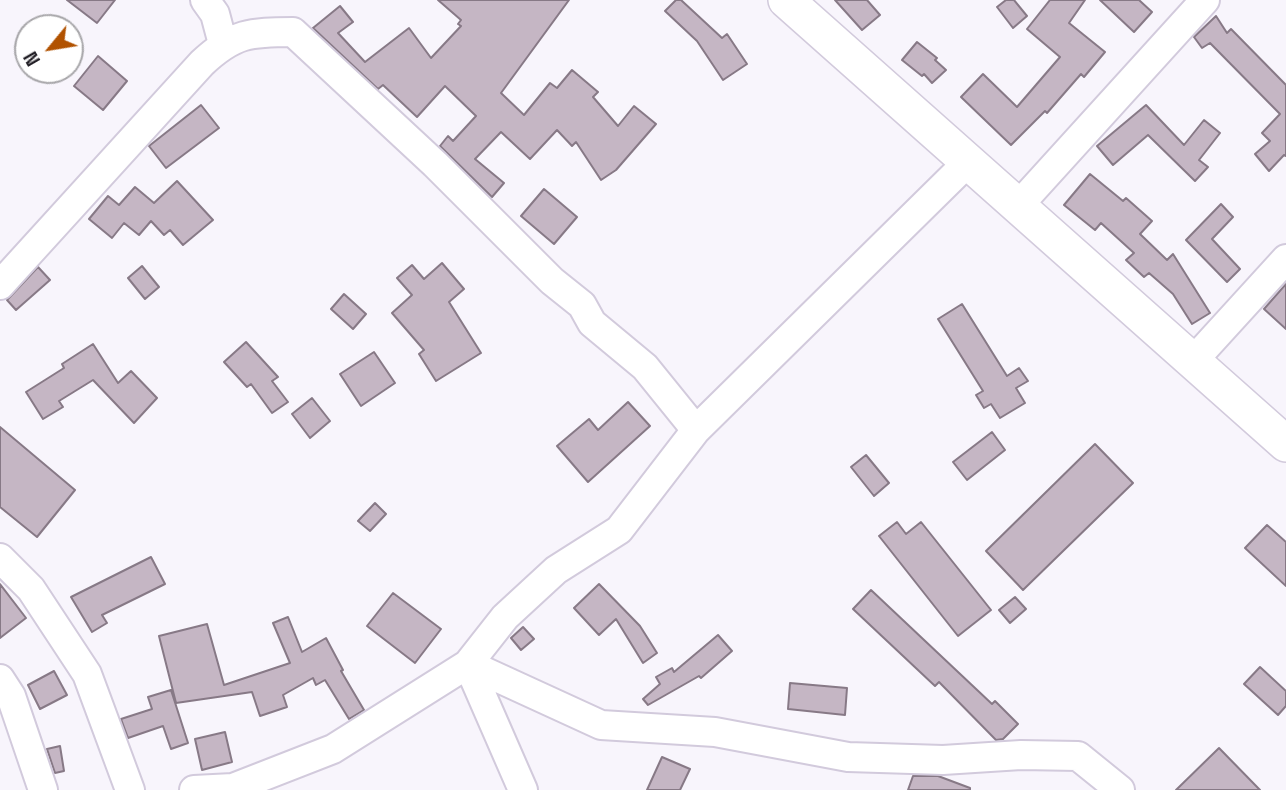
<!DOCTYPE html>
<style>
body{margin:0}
#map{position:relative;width:1286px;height:790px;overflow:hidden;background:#f8f5fc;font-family:"Space Grotesk",sans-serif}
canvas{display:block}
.north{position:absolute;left:14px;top:14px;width:70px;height:70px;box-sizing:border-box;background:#fff;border:2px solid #a7a6a9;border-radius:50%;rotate:240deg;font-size:19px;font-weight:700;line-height:28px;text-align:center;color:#232027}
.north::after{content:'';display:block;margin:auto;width:24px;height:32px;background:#b15200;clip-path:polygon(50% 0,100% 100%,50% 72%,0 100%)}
</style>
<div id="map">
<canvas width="1286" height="790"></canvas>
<div class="north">N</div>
</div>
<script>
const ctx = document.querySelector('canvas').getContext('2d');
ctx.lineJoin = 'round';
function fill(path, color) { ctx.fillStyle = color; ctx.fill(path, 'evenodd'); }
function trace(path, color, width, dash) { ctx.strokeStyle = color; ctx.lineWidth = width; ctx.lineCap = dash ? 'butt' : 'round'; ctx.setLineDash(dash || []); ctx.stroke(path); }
const building = new Path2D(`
 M67 0H115L97 23Z
 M438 0H569L501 93 524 115 550 83 557 88 572 70 598 92 593 97 618 126 634 106 656 124 616 170 601 180 576 142 572 146 557 130 530 159 501 132 475 159 504 183 492 197 440 146 448 136 453 141 476 116 445 86 417 117 383 85 378 89 313 28 340 6 353 22 338 33 365 62 409 28 431 58 461 26 458 24 461 20Z
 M676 0H681L722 38 727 34 747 64 723 80 697 41 665 11Z
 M835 0H867L880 15 862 30Z
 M1006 0H1014L1027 16 1013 28 997 7Z
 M1050 0H1085L1069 23 1105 52 1084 77 1081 74 1047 113 1045 111 1011 145 961 97 983 74 1017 107 1060 57 1027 29Z
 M1100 0H1139L1152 12 1134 32Z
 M1216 16 1227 33 1231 29 1286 85V156L1284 155 1269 171 1255 154 1270 141 1262 133 1280 114 1210 43 1202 48 1194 37Z
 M917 42 937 58 935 60 946 70 932 83 924 74 922 76 902 60Z
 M98 56 127 81 103 110 74 86Z
 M201 105 219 128 166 168 149 146Z
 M1146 105 1184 145 1204 120 1220 133 1199 160 1208 167 1195 181 1148 135 1113 165 1097 146Z
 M1090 174 1123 201 1126 198 1152 221 1140 234 1167 260 1173 254 1210 313 1192 324 1173 294 1149 273 1144 277 1126 260 1134 253 1101 223 1095 230 1064 205Z
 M177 181 213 220 183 245 170 230 164 235 151 221 139 235 124 223 112 238 89 219 108 196 119 205 135 187 154 203Z
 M544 189 577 217 554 244 521 216Z
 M1221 204 1233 217 1212 239 1240 269 1227 282 1186 240Z
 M442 263 464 289 449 302 481 353 436 381 419 354 424 350 392 313 412 295 397 278 412 265 424 279Z
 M142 266 159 287 145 299 128 278Z
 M38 267 50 280 16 310 7 300Z
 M1286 284V329L1264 309Z
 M344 294 366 314 353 329 331 309Z
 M962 304 1007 376 1019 368 1028 381 1016 388 1025 403 1000 418 991 404 984 408 976 395 983 391 938 319Z
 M246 342 278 377 272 381 288 402 272 413 251 384 247 387 224 362Z
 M93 344 118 383 131 371 157 398 134 423 93 380 59 401 63 407 43 419 26 392 64 368 62 364Z
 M374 352 395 383 361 406 340 374Z
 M312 398 330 421 310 438 292 414Z
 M628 402 650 426 588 482 557 446 589 419 598 430Z
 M0 427 75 490 37 537 0 507Z
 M992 432 1005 450 967 480 953 462Z
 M1095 444 1133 483 1023 590 986 551Z
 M866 455 889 483 874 496 851 467Z
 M375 503 386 514 370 531 358 521Z
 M897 522 906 534 921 522 991 610 958 636 879 536Z
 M1267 525 1286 542V586L1245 548Z
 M151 557 165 584 102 615 107 623 92 632 71 597Z
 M0 584 26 618 0 638Z
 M599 584 640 626 657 653 643 663 616 619 599 635 574 608Z
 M871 590 992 704 995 701 1018 724 1003 739 996 740 939 682 935 686 853 609Z
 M393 593 441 629 415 663 367 626Z
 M1015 597 1026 609 1010 623 999 610Z
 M288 617 302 652 326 638 343 670 341 671 364 710 349 719 325 680 316 685 313 678 283 695 287 707 260 716 252 692 176 703 159 636 207 624 224 685 290 663 273 623Z
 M523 627 534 639 521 650 511 638Z
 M718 635 732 651 701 678 699 676 648 705 643 699 660 684 656 677 672 668 674 672Z
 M1260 667 1286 691V706L1278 715 1244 684Z
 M54 671 67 695 40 709 28 685Z
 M790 683 847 688 845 715 788 709Z
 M171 690 188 743 171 749 163 726 128 738 121 719 152 709 148 697Z
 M225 732 232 762 202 770 195 739Z
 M60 746 64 771 55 773 47 749Z
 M1219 748 1260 790H1176Z
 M662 757 690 769 680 790H647Z
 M913 776H938L970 788V790H908Z`);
fill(building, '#c5b6c4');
trace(building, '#877986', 2);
const minor = new Path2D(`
 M205 0 215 14 223 44
 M1018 206 1205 0
 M0 285 202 63C234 33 250 32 293 32L435 164 552 281 582 305 592 323 645 367 696 430
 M1193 361 1286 259
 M0 558 31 589 87 674 130 790
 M0 679 11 696 43 790
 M194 790 233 788 333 749 468 664 601 725 715 732 848 757 943 760 1021 755 1078 756 1120 790
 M523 790 468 664 505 617 556 570 619 530 696 430 968 162`);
const major = new Path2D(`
 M786 0 1286 444`);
trace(minor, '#d2cadc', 32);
trace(major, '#d2cadc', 38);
trace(minor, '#fff', 28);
trace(major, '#fff', 35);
</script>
